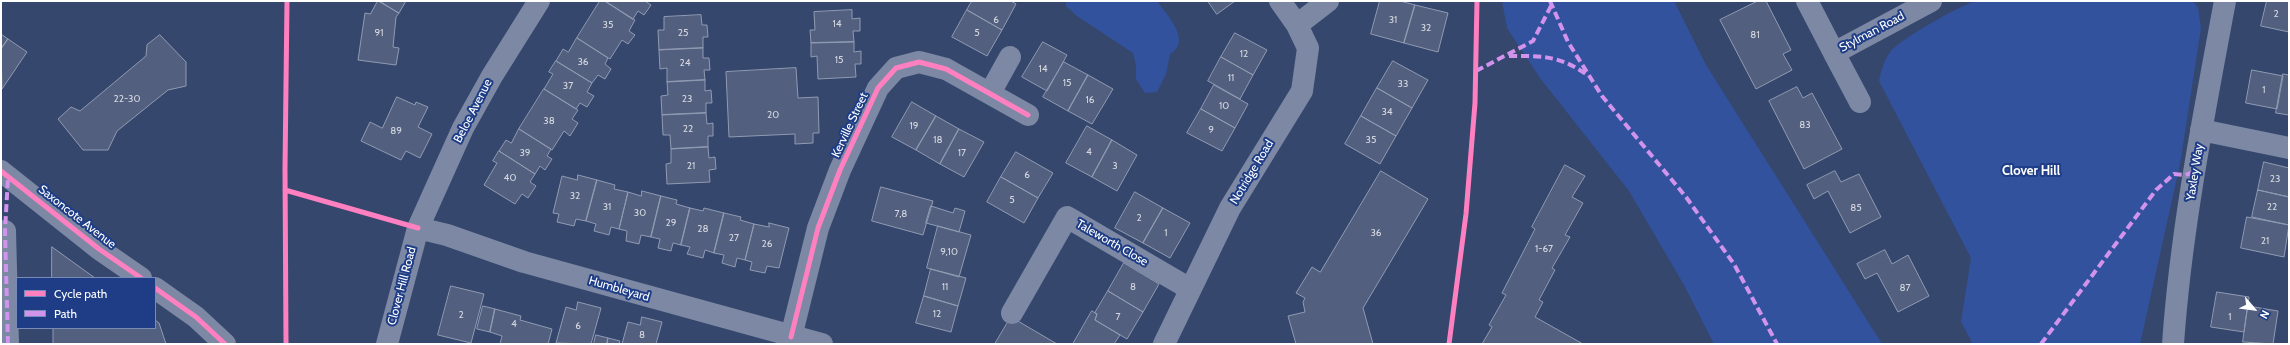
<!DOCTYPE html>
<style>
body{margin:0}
#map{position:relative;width:2290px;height:345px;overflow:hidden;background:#36476e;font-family:Cabin,sans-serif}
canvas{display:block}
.frame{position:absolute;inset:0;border:2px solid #fff;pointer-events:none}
.legend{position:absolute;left:16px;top:277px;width:140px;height:52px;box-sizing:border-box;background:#1e3d86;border:1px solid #788bb6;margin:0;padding:5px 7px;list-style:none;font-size:12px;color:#fff}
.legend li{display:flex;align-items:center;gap:8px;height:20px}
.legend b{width:20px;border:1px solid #788bb6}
.north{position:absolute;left:2234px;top:289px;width:40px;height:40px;-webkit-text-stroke:3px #1e3d86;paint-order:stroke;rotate:118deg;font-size:11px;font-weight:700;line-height:16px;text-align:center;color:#fff}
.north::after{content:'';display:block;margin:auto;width:14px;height:18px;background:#fff;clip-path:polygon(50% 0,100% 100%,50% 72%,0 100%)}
</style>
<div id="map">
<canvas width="2290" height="345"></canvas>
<div class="frame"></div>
<ul class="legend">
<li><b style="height:5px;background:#ff80c0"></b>Cycle path</li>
<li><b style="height:5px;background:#d193ec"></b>Path</li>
</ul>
<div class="north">N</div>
</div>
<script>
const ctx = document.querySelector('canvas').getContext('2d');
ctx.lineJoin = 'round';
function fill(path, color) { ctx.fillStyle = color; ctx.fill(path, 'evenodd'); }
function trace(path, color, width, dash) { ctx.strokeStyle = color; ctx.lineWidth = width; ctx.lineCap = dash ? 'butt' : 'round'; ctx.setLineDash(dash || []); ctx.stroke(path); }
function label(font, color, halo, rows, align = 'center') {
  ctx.font = font + ' Cabin,sans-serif'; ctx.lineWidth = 4; ctx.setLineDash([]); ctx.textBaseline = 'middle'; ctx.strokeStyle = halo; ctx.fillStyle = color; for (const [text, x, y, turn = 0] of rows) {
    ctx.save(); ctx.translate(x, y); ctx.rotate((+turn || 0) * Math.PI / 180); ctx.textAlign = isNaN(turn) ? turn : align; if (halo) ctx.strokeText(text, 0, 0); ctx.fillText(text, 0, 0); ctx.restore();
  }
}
fill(new Path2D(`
 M1066 1H1157C1166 14 1193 41 1170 54L1166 74 1157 92 1145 93 1136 79V65L1133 53 1077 16 1066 6Z
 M1502 1H1674L1706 65 1882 344H1714L1684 285 1629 191 1540 78 1507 28Z
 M1975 1H2193L2198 8 2201 28 2180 164 2140 344H1973L1961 322 1971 258 1879 81C1881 71 1884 61 1890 52 1900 39 1958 7 1975 1Z`), '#32529d');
const building = new Path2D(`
 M378 1 399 13 396 17 393 47 399 48 396 65 358 60 365 13 370 14Z
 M380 1H406L399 13Z
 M600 1H605L635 20 629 31 635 35 628 44 622 40 610 59 577 38Z
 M605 1H645L651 5 644 15 638 11 633 19Z
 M972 1H1011L1016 4 1002 30 967 10Z
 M1208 1H1235L1217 14Z
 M1380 1H1400L1415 5 1404 43 1371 34Z
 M1758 1H1766L1791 50 1783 54 1792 70 1756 89 1720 20Z
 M2267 1H2289V32L2261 26Z
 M1415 5 1448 13 1438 52 1404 43Z
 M852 10V19L860 18V31H853L854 42 811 43 810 30H815L814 12Z
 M967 10 1002 30 987 56 952 37Z
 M701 15 702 25H707L708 37H703V48L659 50 658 30H664V17Z
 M1235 33 1267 50 1253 75 1221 57Z
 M1 34 8 39 1 49Z
 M160 35 186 62V86L168 90 117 131 108 150H83L58 119 71 107 80 111 146 56 147 45Z
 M577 38 608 58 605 64 611 69 605 79 598 75 592 83 556 61 563 49 568 52Z
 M8 39 27 52 2 89 1 49Z
 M854 42V52L861 51V64H855L856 77 818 79 817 56 811 57V43Z
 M1043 42 1067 55 1047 91 1022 77Z
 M703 48V58H709L710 70H704L705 80 667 82V68L660 69 659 50Z
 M1221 57 1253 75 1240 99 1208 81Z
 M556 61 592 83 587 92 594 96 587 107 580 103 576 109 544 89 553 74 549 72Z
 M1393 61 1428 80 1412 108 1377 88Z
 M1064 62 1088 75 1068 111 1043 97Z
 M796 68 798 98 818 97 819 133H813V143L795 144V134L729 137 726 72Z
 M2252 70 2283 76 2277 109 2246 103Z
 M2283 74 2289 75V115L2276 113Z
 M1088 75 1113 89 1092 124 1068 111Z
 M705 80V91L711 90 712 103H706V113L662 115 661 96 668 95 667 82Z
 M1214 85 1248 104 1235 128 1201 109Z
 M1797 87 1803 98 1812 93 1842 149 1804 169 1769 101Z
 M1377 88 1412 108 1396 136 1361 116Z
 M544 89 578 110 572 119 578 123 570 136 564 131 552 150 519 129Z
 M397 97 415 105 416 102 428 107 418 127 432 134 420 158 406 151 401 160 361 141 370 122 382 128Z
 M912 102 936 116 916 150 892 137Z
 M1201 109 1235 128 1222 151 1187 133Z
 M706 113 707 124 713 123V136H708V147L671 149 670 135H663L662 115Z
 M936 116 959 129 940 164 916 150Z
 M1361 116 1396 136 1380 164 1345 144Z
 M1087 126 1112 140 1092 177 1066 163Z
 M519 129 551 149 547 156 552 159 545 170 540 166 535 174 499 151 506 140 511 143Z
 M959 129 984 142 964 177 940 164Z
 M1112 140 1137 155 1117 191 1092 177Z
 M708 147 709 158 715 157 716 169 709 170 710 182 667 184 666 164 671 163V149Z
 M499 151 535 174 530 182 536 186 528 198 522 194 515 204 484 185 497 163 493 161Z
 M1016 152 1053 173 1038 198 1001 177Z
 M2264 162 2289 168V197L2258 190Z
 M1565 165 1585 176 1572 197 1583 203 1565 235 1570 237 1552 268 1555 270 1539 300 1543 302 1535 317 1583 344H1482L1492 327 1489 325 1506 295 1502 293 1535 229 1532 227Z
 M1381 171 1428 199 1363 308 1373 344H1296L1288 316 1305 312 1303 302 1305 298 1296 293 1312 267 1320 272Z
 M1835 171 1841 182 1859 174 1881 217 1850 233 1828 191 1814 199 1807 185Z
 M578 175 597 180 586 221 576 219 574 226 557 222 559 214 553 213 562 176 577 180Z
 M1001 177 1038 198 1024 223 987 202Z
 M597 180 615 185 614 189 628 192 619 229 611 227 609 235 594 231 596 224 586 221Z
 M881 187 933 201 923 235 872 221Z
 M2258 190 2289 197V225L2252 217Z
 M642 191 661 196 651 237 641 235 639 244 626 241 627 231 619 229 628 192 641 196Z
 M1135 192 1163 208 1143 243 1115 228Z
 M661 196 677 200 676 204 690 208 681 245 673 243 671 251 658 248 660 239 651 237Z
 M931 206 953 213 955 208 965 211 959 232 926 223Z
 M690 208 703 211 704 208 724 213 714 253 705 250 703 258 687 254 690 247 681 245Z
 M1163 208 1190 223 1170 258 1143 243Z
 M724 213 741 217 740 220 754 224 745 260 737 258 735 267 722 263 724 255 714 253Z
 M2247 217 2289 225 2284 257 2241 248Z
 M769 223 789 228 779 268 767 266 765 273 750 270 752 262 745 260 754 224 769 227Z
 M938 226 971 235 959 277 927 268Z
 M52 247 95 278H52Z
 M1885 250 1892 264 1908 255 1929 296 1898 312 1877 273 1865 279 1857 264Z
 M1124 263 1159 284 1143 312 1108 291Z
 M931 269 966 278 958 306 924 296Z
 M451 286 484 294 471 343 438 335Z
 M1108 291 1143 312 1127 339 1095 320 1097 314 1095 313Z
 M2217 292 2249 297 2244 332 2211 327Z
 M924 296 958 306 951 332 916 323Z
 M578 302 601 308 591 344 556 343 566 307 576 310Z
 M483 306 495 309 490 332 477 329Z
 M2248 306 2278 311 2273 344 2243 342Z
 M495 309 521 316 520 320 552 329 548 344H500L502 336 490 332Z
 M1092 311 1097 314 1095 320 1120 335 1114 344H1073Z
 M642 317 662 322 656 344H622L628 322 640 325Z
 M1011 317 1057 344H995Z
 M155 320 159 323 166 344H53V328H155Z
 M596 335 608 338 607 344H594Z
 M608 338 620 341 619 344H607Z`);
fill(building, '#525f7f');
trace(building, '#909bb2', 1);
trace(new Path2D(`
 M1807 1 1834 53 1931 1
 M1297 25 1328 1
 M1834 53 1860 102
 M990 93 1010 57
 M2201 130 2289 148
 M1 171 99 249 141 278
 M418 228 447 235 524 262 822 344
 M5 231 8 344
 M155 288 196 317 225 344
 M1012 313 1067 217 1190 289
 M791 337 818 228 840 170 878 88 896 68 919 62 946 69 1028 115
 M387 344 418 228 463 128 492 76 539 1
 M1164 344 1230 208 1302 91 1308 48 1297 25 1280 1
 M2173 344C2181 229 2204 114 2225 1`), '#7c88a4', 22);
trace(new Path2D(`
 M1550 1 1568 42 1602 96 1686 197 1734 264 1777 344
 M1509 56C1542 56 1558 55 1586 74
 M1476 71 1533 41 1551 6
 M8 344 5 231 8 177
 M2041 344 2156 190 2174 174 2185 175 2194 172`), '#d193ec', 4, [8, 4]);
trace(new Path2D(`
 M1 171 99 249 141 278
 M285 190 418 228
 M155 288 196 317 225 344
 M791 337 818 228 840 170 878 88 896 68 919 62 946 69 1028 115
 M286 344 285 168 287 1
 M1449 344 1466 214 1475 103 1477 1`), '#ff80c0', 5);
label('10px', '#d4d7df', null, [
 ["2",2276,14],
 ["6",996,20],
 ["31",1393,20],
 ["14",837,24],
 ["35",608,25],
 ["32",1426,28],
 ["91",379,33],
 ["25",683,33],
 ["5",977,33],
 ["81",1755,35],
 ["12",1244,54],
 ["15",839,60],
 ["36",583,62],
 ["24",685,63],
 ["14",1043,69],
 ["11",1231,78],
 ["15",1067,83],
 ["33",1403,84],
 ["37",568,86],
 ["1",2264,90],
 ["22-30",127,99],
 ["23",687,99],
 ["16",1090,100],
 ["10",1224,106],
 ["34",1387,112],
 ["20",773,115],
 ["38",549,121],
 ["83",1805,125],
 ["19",914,126],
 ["22",688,129],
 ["9",1211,130],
 ["89",396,131],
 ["18",938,140],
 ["35",1371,140],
 ["4",1089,152],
 ["39",525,153],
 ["17",962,153],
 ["21",691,166],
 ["3",1115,166],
 ["6",1027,175],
 ["40",510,178],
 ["23",2275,179],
 ["32",575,196],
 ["5",1012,200],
 ["31",607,207],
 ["22",2272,207],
 ["85",1856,208],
 ["30",640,213],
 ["7,8",901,214],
 ["2",1139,218],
 ["29",671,223],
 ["28",703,229],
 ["1",1166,233],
 ["36",1376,233],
 ["27",734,238],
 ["21",2265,241],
 ["26",767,244],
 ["1-67",1544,249],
 ["9,10",949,252],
 ["11",945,287],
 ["8",1133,287],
 ["87",1905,288],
 ["12",937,314],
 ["2",461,315],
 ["7",1118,317],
 ["1",2230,317],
 ["4",514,324],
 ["6",578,326],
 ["8",642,335]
]);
label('12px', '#fff', '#1e3d86', [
 ["Stylman Road",1872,32,-28],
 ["Beloe Avenue",473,111,-63],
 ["Kerville Street",850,125,-65],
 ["Notridge Road",1252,172,-59],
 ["Yaxley Way",2195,172,-81],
 ["Saxoncote Avenue",77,217,38],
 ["Taleworth Close",1112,243,30],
 ["Clover Hill Road",402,286,-75],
 ["Humbleyard",619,289,16]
]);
label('bold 13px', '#fff', '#1e3d86', [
 ["Clover Hill",2031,171]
]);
</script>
